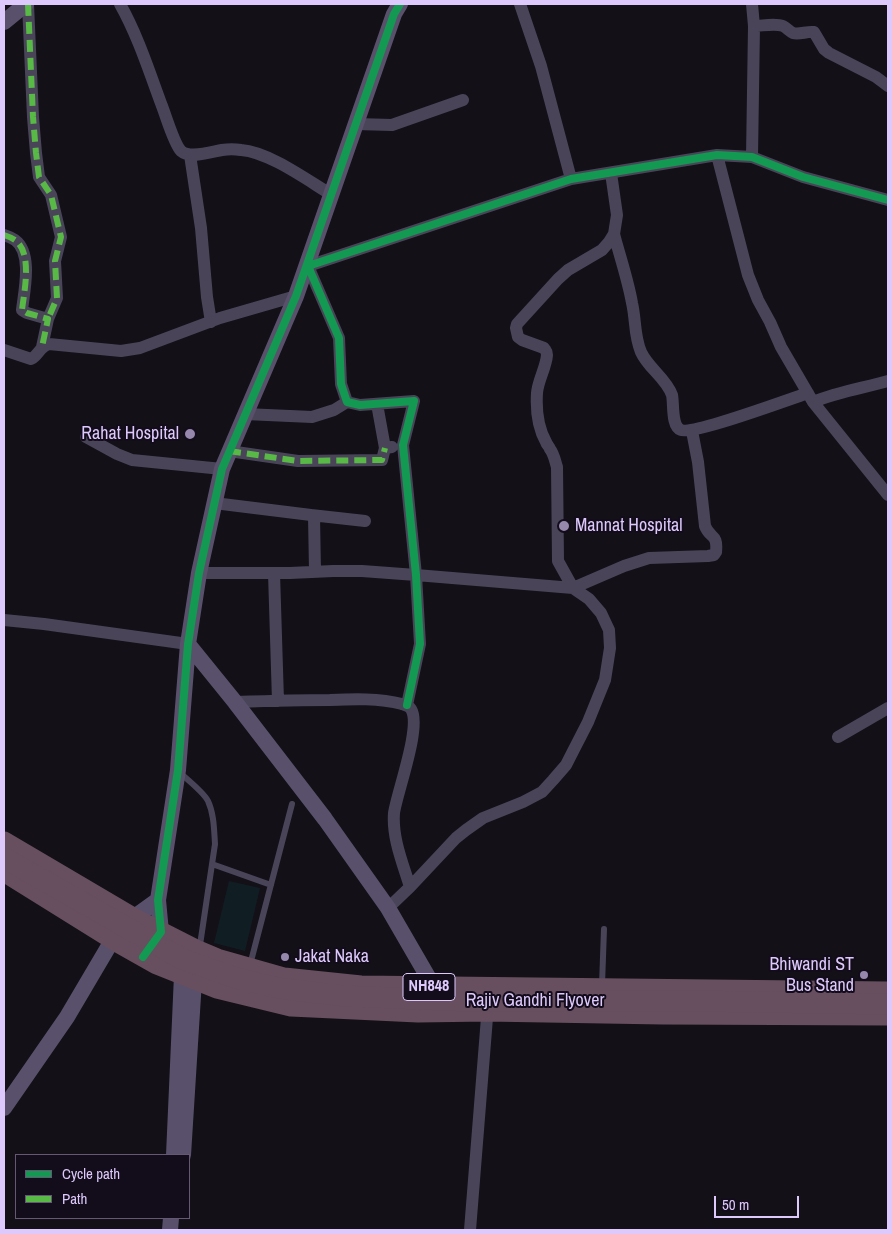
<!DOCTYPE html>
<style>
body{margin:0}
#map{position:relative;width:892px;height:1234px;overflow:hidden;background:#131018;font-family:"Archivo Narrow",sans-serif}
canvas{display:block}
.frame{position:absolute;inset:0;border:5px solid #ddc9fc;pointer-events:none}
.legend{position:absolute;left:15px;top:1154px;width:175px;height:65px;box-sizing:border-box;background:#130c1b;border:1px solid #645875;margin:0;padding:6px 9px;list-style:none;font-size:15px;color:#ddc9fc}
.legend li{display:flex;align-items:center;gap:10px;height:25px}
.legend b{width:25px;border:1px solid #645875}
.scale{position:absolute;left:714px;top:1196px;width:85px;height:22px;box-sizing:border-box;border:2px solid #ddc9fc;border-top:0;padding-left:6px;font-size:15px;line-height:18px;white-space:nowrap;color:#ddc9fc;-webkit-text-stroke:4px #130c1b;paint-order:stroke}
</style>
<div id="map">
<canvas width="892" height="1234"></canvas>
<div class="frame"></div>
<ul class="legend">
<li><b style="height:6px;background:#139951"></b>Cycle path</li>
<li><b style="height:6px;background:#58b947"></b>Path</li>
</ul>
<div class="scale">50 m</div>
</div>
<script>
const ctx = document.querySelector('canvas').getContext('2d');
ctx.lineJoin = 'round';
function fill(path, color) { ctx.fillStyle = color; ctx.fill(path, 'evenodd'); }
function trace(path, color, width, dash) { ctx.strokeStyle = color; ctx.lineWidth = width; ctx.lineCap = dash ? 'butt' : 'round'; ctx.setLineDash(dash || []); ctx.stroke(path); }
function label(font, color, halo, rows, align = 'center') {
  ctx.font = font + ' "Archivo Narrow",sans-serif'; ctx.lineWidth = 4; ctx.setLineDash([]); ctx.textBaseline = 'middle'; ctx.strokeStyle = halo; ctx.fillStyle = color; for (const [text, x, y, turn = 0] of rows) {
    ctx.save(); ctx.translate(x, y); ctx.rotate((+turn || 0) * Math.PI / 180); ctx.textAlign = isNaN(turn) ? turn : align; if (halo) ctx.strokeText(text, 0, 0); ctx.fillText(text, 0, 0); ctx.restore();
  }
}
fill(new Path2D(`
 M229 881 260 888 245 951 214 943Z`), '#101e23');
trace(new Path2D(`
 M180 773C187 779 204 793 208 801 214 814 214 829 215 844L200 945
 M212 864 271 885
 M250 965 292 804
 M602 985 604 929`), '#4a4459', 6);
trace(new Path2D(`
 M28 4 33 117 36 153 39 177 51 195 61 237 55 261 57 298 48 319
 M120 4C138 36 149 71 162 106 166 116 174 144 181 151 190 159 211 152 222 150 228 149 235 149 241 150 269 152 307 180 332 195
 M520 4 541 66 571 179
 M754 26C762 26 775 23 783 26 787 28 790 32 793 33 799 35 807 31 814 32L824 49 829 53 876 77 888 86
 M356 124 392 125 463 100
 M190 155 201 228 207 297 211 322
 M717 155 748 275 758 300 770 322 781 347 813 402 888 495
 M752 157 754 26 752 4
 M614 234C620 257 628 280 632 303 636 320 634 336 641 352 648 368 666 378 672 395 674 404 671 426 681 430 693 435 790 399 808 393
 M4 235C7 236 12 238 15 240 33 253 24 292 22 310L27 313 48 319 42 347
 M4 350 31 359C39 355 39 347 49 344L121 351 140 348 220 318 296 296
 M813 402C837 392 863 388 888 381
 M377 404 385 448 392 447
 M245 414 312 417 334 410 347 402
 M86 437 117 454 132 460 222 469
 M229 451 298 461 382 460 385 448
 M214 503 311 515 314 516 315 571
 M311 515 365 521
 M199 573H290L333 571H362L416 575 573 588 624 566 649 558 708 556 714 555 716 552C718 533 710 539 705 526L698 462 692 431
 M274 573 278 701
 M4 620 44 624 188 644
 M235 702C266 701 298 700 330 700 353 699 379 698 402 704 405 705 409 706 411 709 422 726 397 792 394 813 392 838 403 864 410 887
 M407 705 420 644 416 575 403 445 414 401 360 405 347 402 341 384 339 338 308 266 571 179 717 155 752 157 803 177 888 200
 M838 737 888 708
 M388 908 410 887 456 838 466 830 483 818 523 802 542 792 553 780 566 765 588 722 605 680 610 648 609 630 601 613 589 599 573 588 558 561 557 467C555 461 554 454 550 449 549 446 547 445 546 442 538 428 536 409 537 393 538 380 546 368 547 355 547 351 546 351 544 348L522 340 518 337 516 328 517 324 558 279 568 270 602 250 609 242 614 234 617 215 611 173
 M470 1230 488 1005`), '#4a4459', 12);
trace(new Path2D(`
 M4 22 26 4
 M188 644 235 702 325 819 388 908 439 996
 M156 939 161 932 158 900 178 770 188 644 199 573 222 469 296 296 394 14 400 4
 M4 1108 67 1017 113 939 133 918 158 900
 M174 1155 182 975 187 964
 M183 1155 194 980 197 968
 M170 1230 171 1218`), '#59516b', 16);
trace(new Path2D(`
 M4 842 133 918 198 951 217 959 284 978 361 986 888 992
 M4 871 118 942 157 964 217 988 291 1006 418 1012 487 1011 663 1014 888 1015`), '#674f5f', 21);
trace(new Path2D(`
 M4 858 182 959 236 978 278 988 344 996 469 1001H694L888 1004`), '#674f5f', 21);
trace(new Path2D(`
 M28 4 33 117 36 153 39 177 51 195 61 237 55 261 57 298 48 319
 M4 235C7 236 12 238 15 240 33 253 24 292 22 310L27 313 48 319 42 347
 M229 451 298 461 382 460 385 448`), '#58b947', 6, [12, 6]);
trace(new Path2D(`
 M407 705 420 644 416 575 403 445 414 401 360 405 347 402 341 384 339 338 308 266 571 179 717 155 752 157 803 177 888 200
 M143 957 161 932 158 900 178 770 188 644 199 573 222 469 296 296 394 14 400 4`), '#139951', 8);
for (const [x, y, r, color] of [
 [190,434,6,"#9688ac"],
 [564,526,6,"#9688ac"],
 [285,957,5,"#9688ac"],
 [864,975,5,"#9688ac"]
]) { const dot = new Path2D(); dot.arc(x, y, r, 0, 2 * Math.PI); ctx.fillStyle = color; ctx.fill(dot); trace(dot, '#130c1b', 2); }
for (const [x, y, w] of [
 [429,987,52]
]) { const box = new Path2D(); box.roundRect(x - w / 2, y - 13.5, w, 27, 4); ctx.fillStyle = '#130c1b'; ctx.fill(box); trace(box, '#ddc9fc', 1); }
label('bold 16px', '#ddc9fc', null, [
 ["NH848",429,987]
]);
label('18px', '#ddc9fc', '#130c1b', [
 ["Rahat Hospital",179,434],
 ["Mannat Hospital",575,526,"left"],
 ["Jakat Naka",295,957,"left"],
 ["Bhiwandi ST",854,965],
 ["Bus Stand",854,986]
], 'right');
label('18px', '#ddc9fc', '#130c1b', [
 ["Rajiv Gandhi Flyover",535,1001]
]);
</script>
